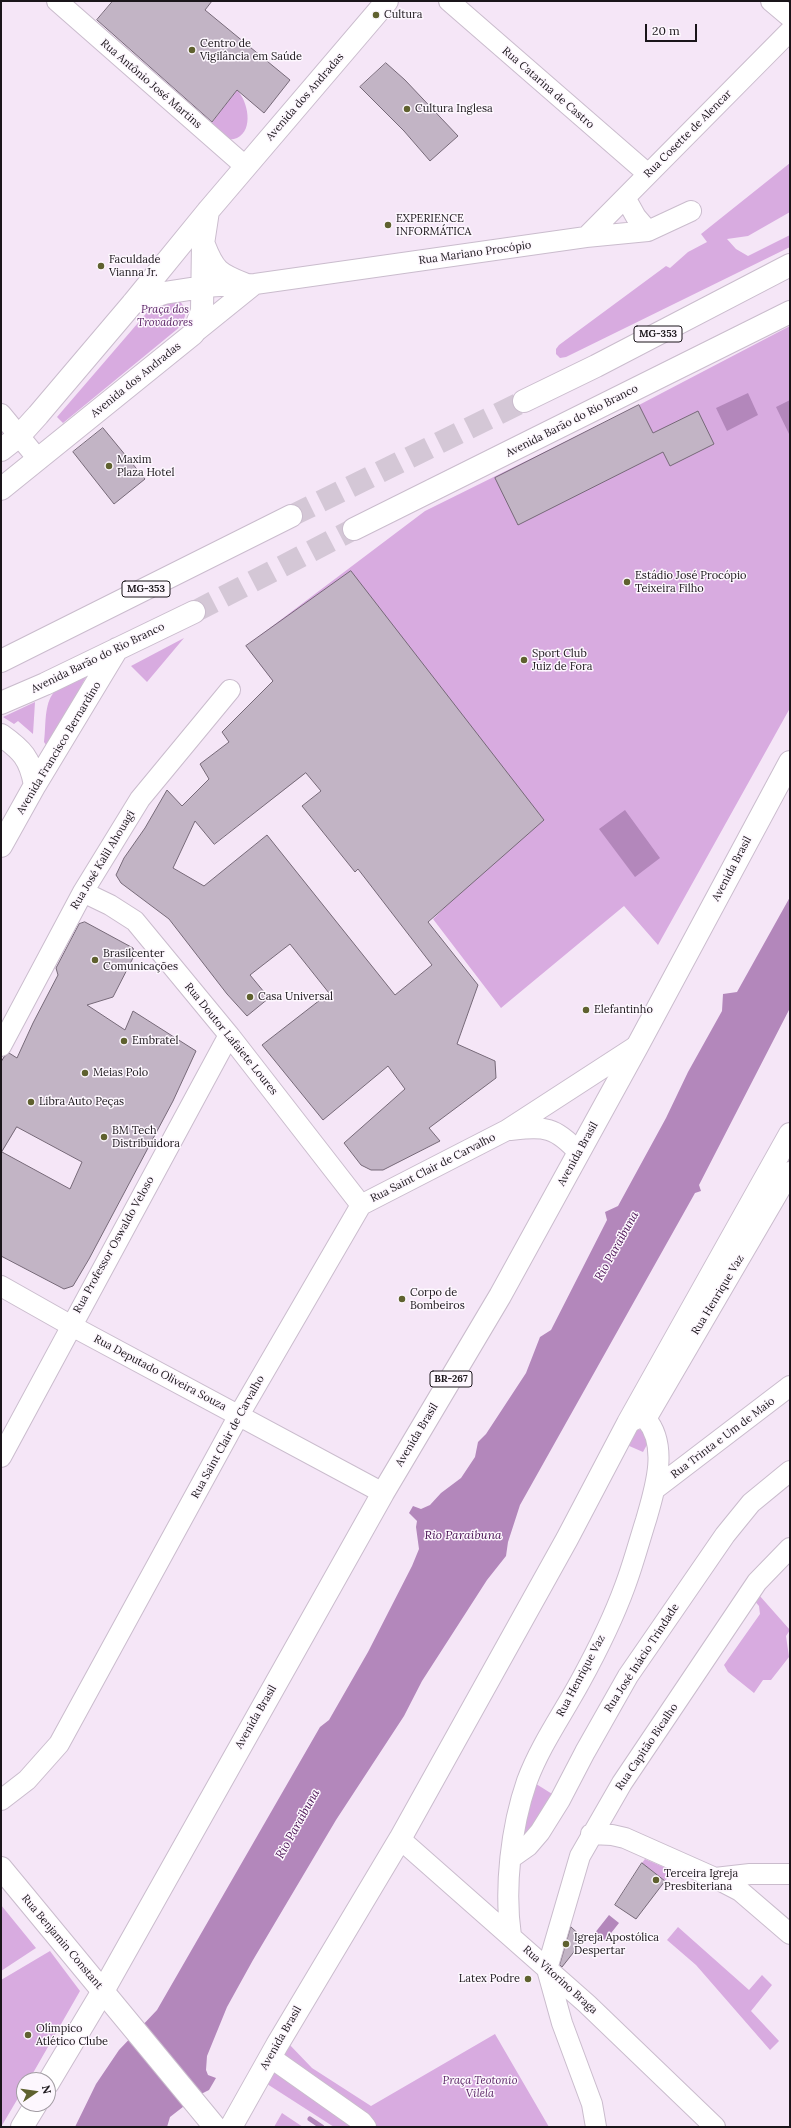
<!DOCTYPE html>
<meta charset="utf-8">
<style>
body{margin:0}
#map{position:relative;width:791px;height:2128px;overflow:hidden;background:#f5e6f7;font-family:Lora,serif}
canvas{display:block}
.frame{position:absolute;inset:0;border:2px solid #1a151a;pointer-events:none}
.north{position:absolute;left:16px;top:2072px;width:40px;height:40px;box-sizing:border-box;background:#fdf7fe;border:1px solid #a29da3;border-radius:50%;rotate:77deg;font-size:11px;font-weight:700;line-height:16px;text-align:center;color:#1a151a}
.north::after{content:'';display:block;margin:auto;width:14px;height:18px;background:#5f612f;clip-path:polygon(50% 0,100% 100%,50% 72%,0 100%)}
.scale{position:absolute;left:645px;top:24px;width:52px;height:18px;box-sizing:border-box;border:2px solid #1a151a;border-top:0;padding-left:5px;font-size:12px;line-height:14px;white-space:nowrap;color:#1a151a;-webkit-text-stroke:3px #fdf7fe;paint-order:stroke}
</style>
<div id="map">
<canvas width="791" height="2128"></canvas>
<div class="frame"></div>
<div class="north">N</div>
<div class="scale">20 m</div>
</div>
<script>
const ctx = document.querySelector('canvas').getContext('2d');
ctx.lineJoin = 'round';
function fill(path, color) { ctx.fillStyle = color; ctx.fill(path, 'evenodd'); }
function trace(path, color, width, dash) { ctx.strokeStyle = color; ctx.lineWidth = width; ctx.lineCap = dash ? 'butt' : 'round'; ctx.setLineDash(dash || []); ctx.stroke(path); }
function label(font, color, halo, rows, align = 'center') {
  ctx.font = font + ' Lora,serif'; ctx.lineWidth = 3; ctx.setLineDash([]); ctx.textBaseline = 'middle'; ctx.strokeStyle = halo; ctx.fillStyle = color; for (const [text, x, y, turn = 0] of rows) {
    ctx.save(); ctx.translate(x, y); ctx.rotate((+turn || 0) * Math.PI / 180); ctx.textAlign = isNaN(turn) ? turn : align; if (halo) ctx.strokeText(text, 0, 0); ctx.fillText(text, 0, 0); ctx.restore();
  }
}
fill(new Path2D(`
 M237 90C248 101 254 130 237 138 234 139 231 140 228 139 222 136 216 129 210 125Z
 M790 163V212L748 236 727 239 736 249 748 256 790 235V247L566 357 560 358 556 354V349L559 345 666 266 670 268 688 252 707 242 701 234Z
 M179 300 185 308V316L181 326 63 423 57 417 156 302Z
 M790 326V708L658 945 624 906 501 1008 433 919 445 907 246 646 425 511 639 405Z
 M184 638 147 682 131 666Z
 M87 675 48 748 44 742C46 728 44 707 52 695 58 686 77 680 87 675Z
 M35 702 33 734 18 721 14 724 3 717Z
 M644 1429 650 1439 643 1452 627 1445 635 1430Z
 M759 1595 790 1630 786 1636 789 1657 771 1680H763L754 1693 728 1672 724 1665 760 1614 759 1606 752 1598Z
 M533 1782 557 1797 514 1852Z
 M645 1859 673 1871 665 1881 642 1863Z
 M1 1905 36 1948 1 1971Z
 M678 1927 749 1990 762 1975 772 1985 751 2011 779 2041 770 2050 696 1965 667 1940Z
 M50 1951 80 1991 29 2080H24V2088L1 2127V1980Z
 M495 2034 549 2127H334L264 2082 288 2043 312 2068 371 2106Z
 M282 2113 303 2127H274Z`), '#d8abe0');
fill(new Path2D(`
 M748 393 758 415 727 431 716 408Z
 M790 400V436L776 407Z
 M625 810 660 858 635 877 599 829Z
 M790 897V1008L699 1185 701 1191 695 1193 520 1505 508 1542 506 1556 487 1580 422 1681 404 1716 336 1820 253 1960 227 2007 207 2056 206 2070 208 2075 216 2078 209 2090 197 2096 170 2117 167 2127H75L96 2084 119 2050 157 2010 320 1727 329 1720 368 1652 412 1566 419 1549 416 1527 417 1521 409 1513 413 1506 421 1509 430 1505 441 1493 461 1478 475 1457 478 1442 486 1434 526 1373 540 1337 551 1330 607 1220 605 1212 618 1206 666 1118 688 1072 722 1011 723 994 737 992Z
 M609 1915 619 1923 604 1942 594 1934Z`), '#b387bb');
trace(new Path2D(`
 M310 2119 322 2127`), '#b387bb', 5);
const building = new Path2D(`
 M113 1H212L205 10 290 80 264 113 237 90 212 122 97 20Z
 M386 63 405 80 458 136 430 161 404 131 360 87Z
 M639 405 653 433 698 411 714 444 670 466 663 452 518 525 495 478Z
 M103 428 145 479 114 504 73 452Z
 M351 571 544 820 428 922 478 985 457 1044 495 1061 496 1078 429 1128 440 1141 383 1170H371L361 1165 344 1143 405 1089 388 1066 323 1120 262 1045 329 993 290 944 250 975 269 998 247 1016 227 994 169 919 121 883 116 875 124 858 145 828 167 790 182 806 209 779 200 764 229 742 222 732 273 681 246 646ZM306 773 321 791 302 806 355 872 358 869 432 965 395 995 267 835 204 886 173 868 195 821 214 844Z
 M85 922 133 948 135 954 113 997 87 1005 125 1030 133 1011 196 1051 173 1101 89 1259 73 1286 64 1289 1 1256V1062L4 1057 9 1053 17 1058 33 1023 58 975 56 968 79 924ZM17 1127 82 1162 70 1189 2 1152Z
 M642 1863 665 1881 636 1919 615 1905Z
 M571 1927 584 1939 562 1967 560 1965Z`);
fill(building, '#c2b4c5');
trace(building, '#766978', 1);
trace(new Path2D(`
 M291 516 524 401
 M194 612 354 529`), '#d4c7d6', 22, [22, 11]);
const minor = new Path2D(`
 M57 1 245 166
 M449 1 648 174
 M771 1 790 17
 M626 199 636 217 648 231
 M586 237 790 31
 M203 287 255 284 586 237 648 231 691 211
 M193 334 255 284
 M1 414 38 459
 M83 892 110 905 135 921 229 1035 361 1205
 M1 1046 83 892 140 799 230 690
 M509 1130C544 1127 554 1125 579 1153
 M1 1286 70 1325 383 1493
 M646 1419 790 1172
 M1 1457 229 1035
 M655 1489 790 1386
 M1 1800 27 1780 59 1744 239 1415 361 1205 507 1130 638 1045
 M591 1834 612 1835 625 1838 715 1878 750 1874H790
 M400 1839 587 2004 715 2127
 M511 1858 528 1846 540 1832 560 1800 585 1752 628 1676 725 1535 751 1503 790 1471
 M715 1878 740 1891 790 1934
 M511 1936C504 1888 511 1827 527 1781 540 1746 562 1715 580 1682 597 1651 613 1619 625 1586 633 1565 639 1542 646 1520 655 1489 669 1446 646 1419L638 1418 628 1423
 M270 2057 362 2122 366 2127
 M596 2127 592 2104 562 2023 547 1969 580 1856 622 1783 757 1582 790 1548`);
const major = new Path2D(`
 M204 245C214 271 219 274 244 284
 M133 303 164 293 203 287
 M524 401 596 366 790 265
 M1 450 19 436 38 415 133 303 208 211 387 1
 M1 489 193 334 202 311 203 244 208 211
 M354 529 790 312
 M1 661 291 516
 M1 703 45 684 194 612
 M1 735C22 750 30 758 35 785
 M1 846 35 785 117 649
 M1 1868 215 2127`);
const highway = new Path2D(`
 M48 2083 103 1991 383 1493 500 1296 638 1045 790 762
 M22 2127 36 2104
 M231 2127 277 2045 400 1839 567 1539 628 1423 790 1134`);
trace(minor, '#cabccd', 22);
trace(major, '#cabccd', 24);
trace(highway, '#cabccd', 24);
trace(minor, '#fff', 20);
trace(major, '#fff', 22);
trace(highway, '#fff', 22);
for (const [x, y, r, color] of [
 [376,15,4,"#5f612f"],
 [192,50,4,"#5f612f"],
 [407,109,4,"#5f612f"],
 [388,225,4,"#5f612f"],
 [101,266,4,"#5f612f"],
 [109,466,4,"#5f612f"],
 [627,582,4,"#5f612f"],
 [524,660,4,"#5f612f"],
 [95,960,4,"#5f612f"],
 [250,997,4,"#5f612f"],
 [586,1010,4,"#5f612f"],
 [124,1041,4,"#5f612f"],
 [85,1073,4,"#5f612f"],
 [31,1102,4,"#5f612f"],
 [104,1137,4,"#5f612f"],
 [402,1299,4,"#5f612f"],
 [656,1880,4,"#5f612f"],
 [566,1944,4,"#5f612f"],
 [528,1979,4,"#5f612f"],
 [28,2035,4,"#5f612f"]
]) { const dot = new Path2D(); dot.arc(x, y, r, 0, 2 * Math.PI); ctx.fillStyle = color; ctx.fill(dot); trace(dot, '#fdf7fe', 1.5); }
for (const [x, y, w] of [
 [658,334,48],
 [146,589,48],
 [451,1379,42]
]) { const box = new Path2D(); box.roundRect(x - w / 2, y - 8, w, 16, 3); ctx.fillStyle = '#fdf7fe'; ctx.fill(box); trace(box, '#1a151a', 1); }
label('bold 10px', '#1a151a', null, [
 ["MG-353",658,334],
 ["MG-353",146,589],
 ["BR-267",451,1379]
]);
label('11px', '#1a151a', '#fdf7fe', [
 ["Cultura",384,15],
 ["Centro de",200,44],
 ["Vigilância em Saúde",200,57],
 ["Cultura Inglesa",415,109],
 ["EXPERIENCE",396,219],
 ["INFORMÁTICA",396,232],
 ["Faculdade",109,260],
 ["Vianna Jr.",109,273],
 ["Maxim",117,460],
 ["Plaza Hotel",117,473],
 ["Estádio José Procópio",635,576],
 ["Teixeira Filho",635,589],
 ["Sport Club",532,654],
 ["Juiz de Fora",532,667],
 ["Brasilcenter",103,954],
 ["Comunicações",103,967],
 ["Casa Universal",258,997],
 ["Elefantinho",594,1010],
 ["Embratel",132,1041],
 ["Meias Polo",93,1073],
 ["Libra Auto Peças",39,1102],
 ["BM Tech",112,1131],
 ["Distribuidora",112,1144],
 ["Corpo de",410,1293],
 ["Bombeiros",410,1306],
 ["Terceira Igreja",664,1874],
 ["Presbiteriana",664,1887],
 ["Igreja Apostólica",574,1938],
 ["Despertar",574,1951],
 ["Latex Podre",520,1979,"right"],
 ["Olímpico",36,2029],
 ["Atlético Clube",36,2042]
], 'left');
label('11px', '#1a151a', '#fdf7fe', [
 ["Rua Antônio José Martins",151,84,41],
 ["Rua Catarina de Castro",548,88,41],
 ["Avenida dos Andradas",305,97,-49],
 ["Rua Cosette de Alencar",688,134,-45],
 ["Rua Mariano Procópio",475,253,-8],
 ["Avenida dos Andradas",136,380,-39],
 ["Avenida Barão do Rio Branco",572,421,-27],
 ["Avenida Barão do Rio Branco",98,658,-26],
 ["Avenida Francisco Bernardino",59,748,-59],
 ["Rua José Kalil Ahouagi",103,860,-59],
 ["Avenida Brasil",732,869,-62],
 ["Rua Doutor Lafaiete Loures",231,1039,51],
 ["Avenida Brasil",578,1154,-61],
 ["Rua Saint Clair de Carvalho",433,1168,-27],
 ["Rua Professor Oswaldo Veloso",114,1245,-61],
 ["Rua Henrique Vaz",718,1295,-59],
 ["Rua Deputado Oliveira Souza",160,1373,28],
 ["Avenida Brasil",417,1435,-59],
 ["Rua Saint Clair de Carvalho",228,1437,-61],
 ["Rua Trinta e Um de Maio",723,1438,-37],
 ["Rua José Inácio Trindade",642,1658,-57],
 ["Rua Henrique Vaz",581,1676,-62],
 ["Avenida Brasil",256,1717,-60],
 ["Rua Capitão Bicalho",647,1747,-56],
 ["Rua Benjamin Constant",62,1942,50],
 ["Rua Vitorino Braga",560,1980,42],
 ["Avenida Brasil",281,2038,-60]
]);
label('italic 11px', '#5b2566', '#fdf7fe', [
 ["Praça dos",165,310],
 ["Trovadores",165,323],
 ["Praça Teotonio",480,2081],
 ["Vilela",480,2094]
]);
label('italic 12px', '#460e50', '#fdf7fe', [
 ["Rio Paraibuna",617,1246,-61],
 ["Rio Paraibuna",463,1536],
 ["Rio Paraibuna",298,1824,-61]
]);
</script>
